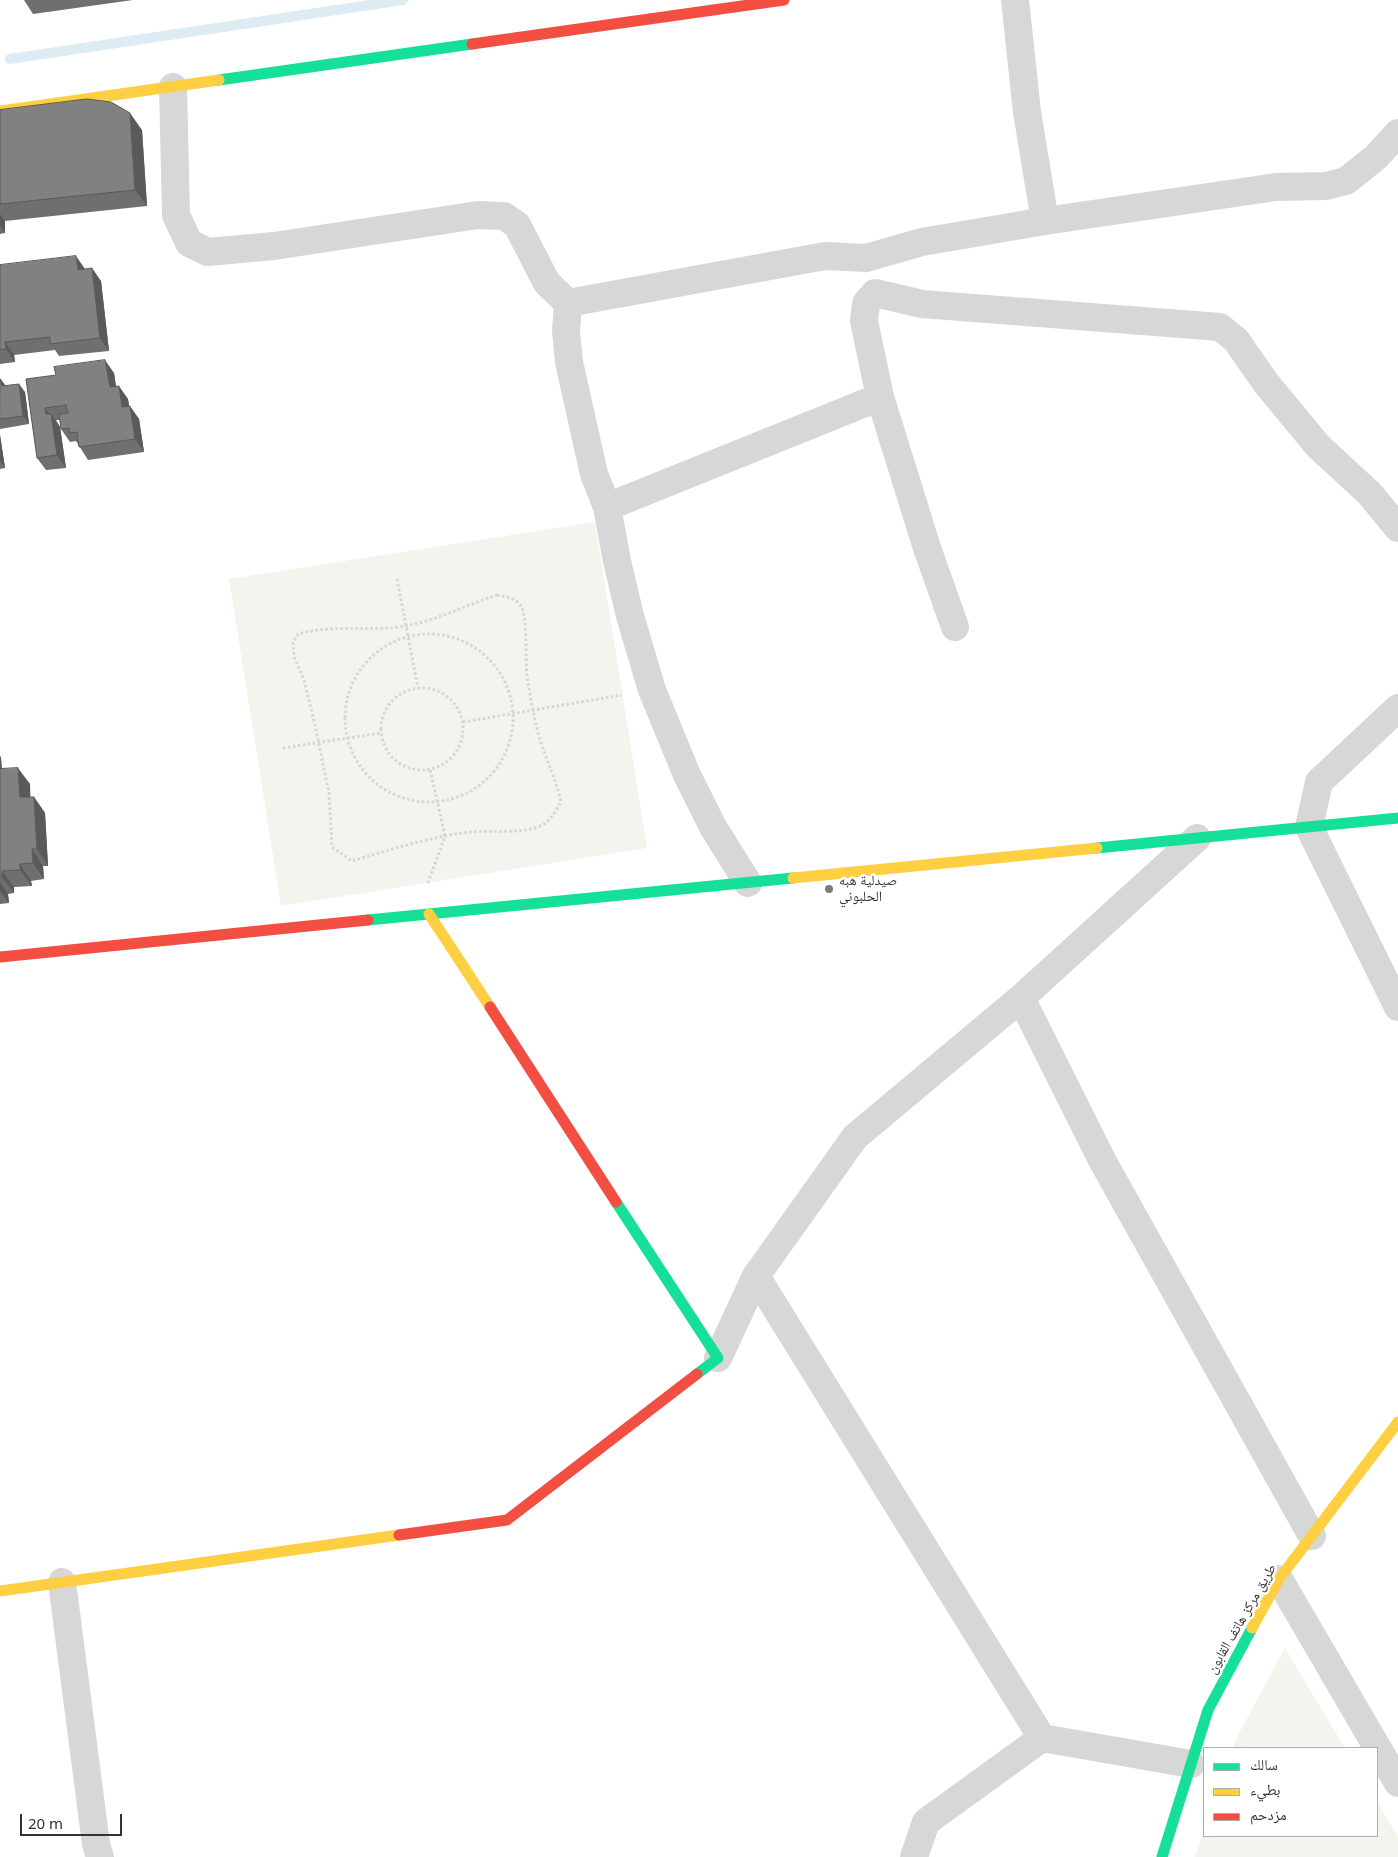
<!DOCTYPE html>
<meta charset="utf-8">
<style>
body{margin:0}
#map{position:relative;width:1398px;height:1857px;overflow:hidden;background:#fff;font-family:"Noto Sans","Noto Naskh Arabic",sans-serif}
canvas{display:block}
.legend{position:absolute;left:1203px;top:1747px;width:175px;height:90px;box-sizing:border-box;background:#fff;border:1px solid #adadad;margin:0;padding:6px 9px;list-style:none;font-size:15px;color:#333}
.legend li{display:flex;align-items:center;gap:10px;height:25px}
.legend b{width:25px;border:1px solid #adadad}
.scale{position:absolute;left:20px;top:1814px;width:102px;height:22px;box-sizing:border-box;border:2px solid #333;border-top:0;padding-left:6px;font-size:15px;line-height:18px;white-space:nowrap;color:#333;-webkit-text-stroke:4px #fff;paint-order:stroke}
</style>
<div id="map">
<canvas width="1398" height="1857"></canvas>
<ul class="legend">
<li><b style="height:6px;background:#16e098"></b>سالك</li>
<li><b style="height:6px;background:#ffcf43"></b>بطيء</li>
<li><b style="height:6px;background:#f24e42"></b>مزدحم</li>
</ul>
<div class="scale">20 m</div>
</div>
<script>
const ctx = document.querySelector('canvas').getContext('2d');
ctx.lineJoin = 'round';
function fill(path, color) { ctx.fillStyle = color; ctx.fill(path, 'evenodd'); }
function trace(path, color, width, dash) { ctx.strokeStyle = color; ctx.lineWidth = width; ctx.lineCap = dash ? 'butt' : 'round'; ctx.setLineDash(dash || []); ctx.stroke(path); }
function label(font, color, halo, rows, align = 'center') {
  ctx.font = font + ' "Noto Sans","Noto Naskh Arabic",sans-serif'; ctx.lineWidth = 5; ctx.setLineDash([]); ctx.textBaseline = 'middle'; ctx.strokeStyle = halo; ctx.fillStyle = color; for (const [text, x, y, turn = 0] of rows) {
    ctx.save(); ctx.translate(x, y); ctx.rotate((+turn || 0) * Math.PI / 180); ctx.textAlign = isNaN(turn) ? turn : align; if (halo) ctx.strokeText(text, 0, 0); ctx.fillText(text, 0, 0); ctx.restore();
  }
}
fill(new Path2D(`
 M595 522 647 848 281 906 229 579Z
 M1285 1648 1345 1748H1233L1237 1737Z
 M1377 1802 1398 1837V1857H1195L1204 1831V1836H1377Z`), '#f1f5ed');
trace(new Path2D(`
 M10 59 403 0`), '#ddebf3', 10);
trace(new Path2D(`
 M397 579 418 688
 M497 595C506 597 516 598 521 606 528 618 525 660 527 675 530 697 534 719 540 740 547 761 556 780 561 802 555 812 550 823 538 827 517 834 491 830 469 832 429 837 390 850 352 861L332 847 329 793 315 725 304 680 294 657 293 642 298 634C333 624 370 632 406 626 437 620 467 605 497 595Z
 M345 718a84 84 0 1 1 168 0a84 84 0 1 1-168 0Z
 M381 729a41 41 0 1 1 82 0a41 41 0 1 1-82 0Z
 M463 722 622 695
 M283 748 381 733
 M428 883 445 836 430 769`), '#d6d6d6', 3, [2.5, 2.5]);
trace(new Path2D(`
 M1015 0 1027 112 1045 221
 M173 87 176 215 189 243 208 252 274 246 478 215 504 216 517 225 547 283 568 303
 M875 293 922 304 1220 327 1236 340 1266 383 1318 446 1370 494 1398 528
 M875 293 866 303 864 321 880 397 927 548 955 627
 M568 303 825 256 866 258 922 242 1045 221 1276 187 1326 186 1346 181 1376 157 1398 133
 M568 303 566 331 569 362 594 474 607 507 617 561 630 616 652 690 687 775 713 827 748 883
 M607 507 880 397
 M1398 708 1319 782 1309 827 1398 1007
 M1021 998 1102 1160 1312 1536
 M756 1276 1042 1738 1191 1764
 M718 1358 756 1276 855 1137 1021 998 1197 838
 M1279 1579 1398 1783
 M62 1582 96 1844 100 1857
 M914 1857 926 1822 1042 1738`), '#d7d7d7', 28);
trace(new Path2D(`
 M219 80 472 44
 M1097 848 1398 818
 M368 920 793 878
 M616 1202 718 1358 697 1374
 M1162 1857 1208 1710 1252 1628`), '#16e098', 11);
trace(new Path2D(`
 M0 111 219 80
 M793 878 1097 848
 M429 914 490 1007
 M0 1591 399 1535
 M1252 1628 1279 1579 1398 1422`), '#ffcf43', 11);
trace(new Path2D(`
 M472 44 784 0
 M0 957 368 920
 M490 1007 616 1202
 M399 1535 507 1520 697 1374`), '#f24e42', 11);
fill(new Path2D(`
 M24 0H133L33 14Z
 M0 110 142 130 147 206 5 221V233L0 234Z
 M0 265 85 269 101 281 109 351 59 356 55 350 14 355 15 362 0 364Z
 M114 373 116 386 128 399 129 406 139 419 144 452 88 460 76 441 70 442 61 429 60 420H56L60 427 66 468 46 470 37 458 26 379Z
 M0 379 5 386 25 392 29 424 0 429Z
 M0 435 5 468 0 469Z
 M0 756 1 758 2 769 30 784V797H34L45 813 48 866H43L44 879 31 881 32 886 14 887V893L8 894 9 903 0 904Z`), '#6f6f6f');
fill(new Path2D(`
 M130 113 142 130 147 206 135 190Z
 M0 214 5 221V233L0 226Z
 M76 256 85 269 78 270Z
 M92 268 101 281 109 351 100 338Z
 M5 342 14 355 15 362 6 349Z
 M105 360 114 373 118 400 110 387Z
 M1 379 7 388 2 386Z
 M19 384 25 392 29 424 23 416Z
 M119 386 128 399 131 420 122 407Z
 M130 406 139 419 144 452 135 439Z
 M45 408 52 418 51 414 60 427 66 468 57 455 46 414Z
 M0 435 5 468 0 461Z
 M0 756 1 758 2 776 0 772Z
 M18 768 30 784 31 814 20 797Z
 M34 797 45 813 48 866 37 849Z
 M32 849 43 866 44 879 33 863Z
 M20 864 31 881 32 886 20 870Z
 M2 871 14 887V893L2 877Z
 M0 882 8 894 9 903 0 891Z`), '#5a5a5a');
const building = new Path2D(`
 M87 99 111 102 130 113 135 190 0 204V110Z
 M76 256 78 270 92 268 100 338 50 344V337L5 342 6 349 0 350V265Z
 M105 360 110 387 119 386 122 407 130 406 135 439 79 447 77 432 70 433 69 428 61 429 59 414 68 413 66 405 45 408 46 414H51L57 455 37 458 26 379 56 375 54 367Z
 M0 379 2 386 19 384 23 416 0 419Z
 M18 768 20 797H34L37 849H32L33 863 20 864V870L2 871V877H0V769Z`);
fill(building, '#818181');
trace(building, '#5a5a5a', 1);
for (const [x, y, r, color] of [
 [829,889,5,"#7a7a7a"]
]) { const dot = new Path2D(); dot.arc(x, y, r, 0, 2 * Math.PI); ctx.fillStyle = color; ctx.fill(dot); trace(dot, '#fff', 2); }
label('14px', '#333', '#fff', [
 ["صيدلية هبه",839,881],
 ["الحلبوني",839,897]
], 'left');
label('14px', '#333', '#fff', [
 ["طريق مركز هاتف القابون",1242,1619,-60]
]);
</script>
